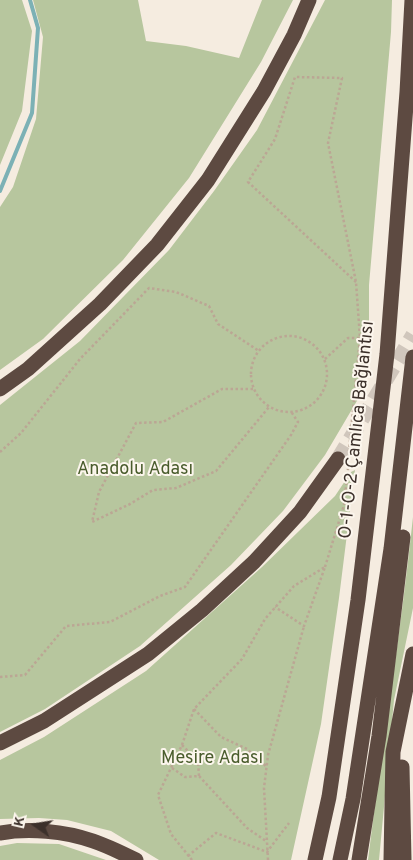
<!DOCTYPE html>
<meta charset="utf-8">
<style>
body{margin:0}
#map{position:relative;width:413px;height:860px;overflow:hidden;background:#f5ece0;font-family:Overpass,sans-serif}
canvas{display:block}
.north{position:absolute;left:10px;top:800px;width:50px;height:50px;-webkit-text-stroke:4px #fcf6ed;paint-order:stroke;rotate:283deg;font-size:14px;font-weight:700;line-height:20px;text-align:center;color:#3c302a}
.north::after{content:'';display:block;margin:auto;width:18px;height:22px;background:#3c302a;clip-path:polygon(50% 0,100% 100%,50% 72%,0 100%)}
</style>
<div id="map">
<canvas width="413" height="860"></canvas>
<div class="north">K</div>
</div>
<script>
const ctx = document.querySelector('canvas').getContext('2d');
ctx.lineJoin = 'round';
function fill(path, color) { ctx.fillStyle = color; ctx.fill(path, 'evenodd'); }
function trace(path, color, width, dash) { ctx.strokeStyle = color; ctx.lineWidth = width; ctx.lineCap = dash ? 'butt' : 'round'; ctx.setLineDash(dash || []); ctx.stroke(path); }
function label(font, color, halo, rows, align = 'center') {
  ctx.font = font + ' Overpass,sans-serif'; ctx.lineWidth = 4; ctx.setLineDash([]); ctx.textBaseline = 'middle'; ctx.strokeStyle = halo; ctx.fillStyle = color; for (const [text, x, y, turn = 0] of rows) {
    ctx.save(); ctx.translate(x, y); ctx.rotate((+turn || 0) * Math.PI / 180); ctx.textAlign = isNaN(turn) ? turn : align; if (halo) ctx.strokeText(text, 0, 0); ctx.fillText(text, 0, 0); ctx.restore();
  }
}
fill(new Path2D(`
 M0 0H22L32 31 22 111 0 165Z
 M33 0H138L146 41 186 46 239 58 262 0H293L261 62 189 178 123 260 43 339 0 370V207L13 187 36 119 43 37Z
 M325 0H392L391 32 369 285V331L361 394 325 455 283 511 231 565 140 646 45 709 0 732V405L80 341 169 250 214 191 257 130Z
 M355 470 339 598 321 724 291 860H159L111 831 67 820 39 818 0 819V760L44 737 146 671 262 567 335 496 351 472Z
 M413 517V608L394 700 379 860H368C382 746 401 632 413 517Z
 M17 843 59 844 106 860H0V846Z`), '#b7c69e');
trace(new Path2D(`
 M0 191 32 113 38 28 30 0`), '#7cb1b5', 4);
trace(new Path2D(`
 M338 459 413 335`), '#d0c6bc', 15, [15, 8]);
trace(new Path2D(`
 M356 282 248 182 275 139 295 77 342 78 328 143 356 282 360 338
 M251 374a38 38 0 1 1 76 0a38 38 0 1 1-76 0Z
 M325 359 348 338H360L349 451
 M253 389H222L163 422 136 423 99 492 92 522 130 504 153 490 176 488 216 471 269 407
 M0 452 21 433 80 359 149 288 176 292 209 306 218 324 259 351
 M325 567 344 505 348 469
 M0 677 25 675 66 626 110 622 160 596 185 587 291 435 298 422 292 413
 M194 709 221 737 247 749 267 767
 M182 745 198 761 199 776
 M172 768 185 777 199 776 247 828 266 841
 M188 856 216 833 267 852 289 823
 M192 860 171 834 158 795 182 745 194 709 242 659 265 619 294 586 325 567 304 626 275 607
 M268 860 264 788 268 755 304 626`), '#bba694', 2.5, [2.5, 2.5]);
trace(new Path2D(`
 M0 389 28 369 100 304 157 245 208 180 264 91 294 35 309 0
 M0 743 44 721 148 654 202 610 254 562 300 512 338 459
 M402 767 404 860
 M0 833C29 828 64 831 93 841 108 846 122 853 136 860
 M315 860 329 797 358 600 387 354 407 92 412 0
 M340 860 353 799 391 549 413 357
 M359 860 379 736 403 537
 M391 860 393 752 413 654`), '#5d4a41', 15);
label('18px', '#3c302a', '#fcf6ed', [
 ["O-1-O-2 Çamlıca Bağlantısı",358,430,-84]
]);
label('18px', '#495c2c', '#fcf6ed', [
 ["Anadolu Adası",135,470],
 ["Mesire Adası",212,759]
]);
</script>
